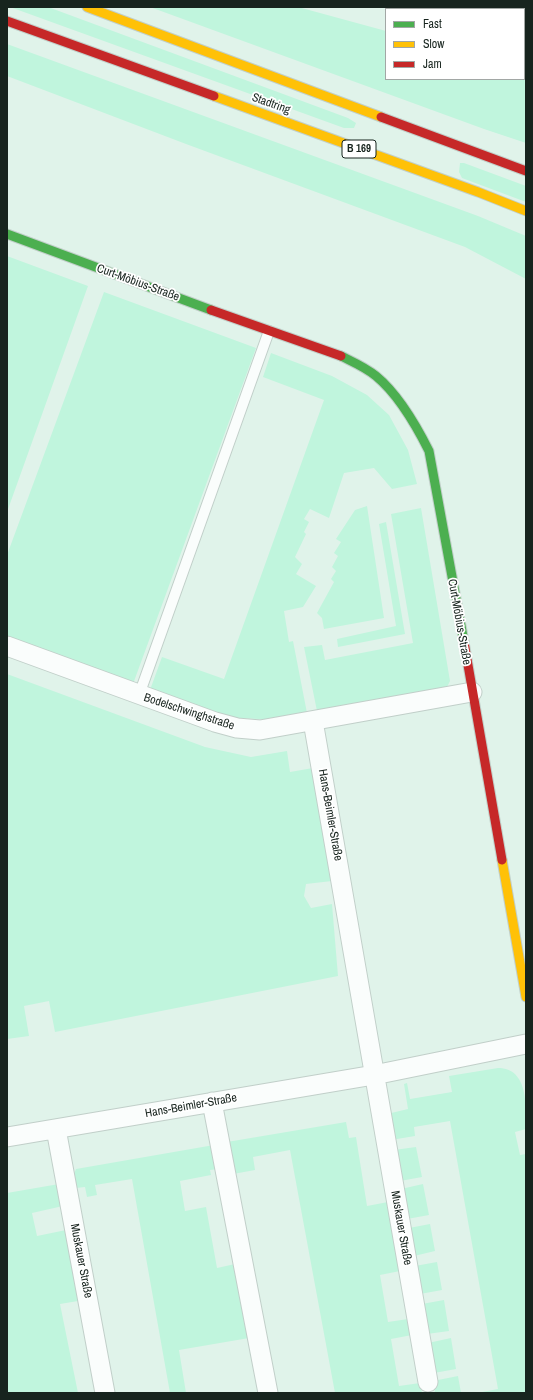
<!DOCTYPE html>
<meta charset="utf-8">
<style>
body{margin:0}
#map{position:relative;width:533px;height:1400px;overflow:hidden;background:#e0f3ea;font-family:"Archivo Narrow",sans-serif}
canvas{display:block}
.frame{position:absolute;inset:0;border:8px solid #17241e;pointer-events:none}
.legend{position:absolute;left:385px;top:8px;width:140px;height:72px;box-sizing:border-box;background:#fff;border:1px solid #a2a7a5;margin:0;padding:5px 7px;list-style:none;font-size:12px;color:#17241e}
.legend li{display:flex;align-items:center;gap:8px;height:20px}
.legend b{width:20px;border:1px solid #a2a7a5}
</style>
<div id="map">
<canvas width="533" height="1400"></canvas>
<div class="frame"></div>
<ul class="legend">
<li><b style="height:5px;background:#4caf50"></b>Fast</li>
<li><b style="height:5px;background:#ffc107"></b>Slow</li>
<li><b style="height:5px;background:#c62828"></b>Jam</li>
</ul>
</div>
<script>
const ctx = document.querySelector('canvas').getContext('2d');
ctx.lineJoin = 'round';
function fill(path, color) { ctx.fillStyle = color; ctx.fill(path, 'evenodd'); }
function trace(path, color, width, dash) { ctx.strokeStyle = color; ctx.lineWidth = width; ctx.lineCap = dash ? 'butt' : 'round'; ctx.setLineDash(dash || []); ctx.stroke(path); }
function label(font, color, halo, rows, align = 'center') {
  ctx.font = font + ' "Archivo Narrow",sans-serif'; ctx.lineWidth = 3.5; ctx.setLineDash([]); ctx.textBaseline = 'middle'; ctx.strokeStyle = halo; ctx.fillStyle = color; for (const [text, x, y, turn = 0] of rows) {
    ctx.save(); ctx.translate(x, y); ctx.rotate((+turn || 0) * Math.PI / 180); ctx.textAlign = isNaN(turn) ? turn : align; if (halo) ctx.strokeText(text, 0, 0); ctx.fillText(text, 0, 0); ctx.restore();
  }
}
fill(new Path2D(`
 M10 7H48L348 118 356 123 354 128H344Z
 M150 7H298L386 31V79H524V35L526 34V143L484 129Z
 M7 44 478 216 526 236V279L465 247 186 144 7 76Z
 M460 163H464L526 186V202L462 178 459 172Z
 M7 256 88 286 7 512Z
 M104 292 256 348 133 684 7 638V555Z
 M271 353 332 376 367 395 389 415 408 450 417 484 392 489 374 468 344 473 329 518 310 509 304 519 309 522 304 532 306 534 295 557 302 564 296 574 316 586 303 607 284 611 289 642 293 641 307 713 278 720 221 717 150 690 162 657 224 679 324 400 263 377Z
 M367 506 384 618 324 629 322 618 317 613 334 582 331 579 336 571 332 567 338 556 334 553 341 542 336 539 355 510Z
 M421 508 450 681 447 687 317 711 304 647 322 645 325 660 413 643 391 514Z
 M386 522 405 634 338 647 337 639 396 626 379 524Z
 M7 674 205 747 251 757 287 751 290 772 313 768 332 881 306 884 304 896 311 908 332 904 338 976 55 1032 49 1001 24 1006 29 1036 7 1039Z
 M498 1068C529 1068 526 1108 526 1129L515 1132 520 1155 526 1154V1187L525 1188 526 1195V1393H477L498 1389 450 1121 414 1127 415 1136 391 1140 387 1114 408 1109 404 1084 407 1083 410 1099 452 1092 449 1076Z
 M346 1122 349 1138 356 1137 367 1206 388 1202 400 1271 380 1275 388 1322 408 1319 412 1335 391 1339 399 1386 420 1383 422 1393H335L290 1150 253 1157 255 1170 233 1174 227 1142Z
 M214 1145 218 1169 210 1170 211 1175 180 1181 185 1211 206 1207 217 1268 235 1264 249 1338 179 1350 186 1393H170L132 1179 95 1185 97 1195 87 1197 85 1187 76 1188 74 1174 76 1169Z
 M416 1147 422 1177 400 1181 394 1150Z
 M59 1184 63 1206 32 1213 37 1236 66 1230 78 1301 60 1304 78 1393H7V1193Z
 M423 1184 429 1215 407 1219 401 1189Z
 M430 1224 435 1251 414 1256 409 1228Z
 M437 1262 442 1290 420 1294 415 1266Z
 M444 1300 449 1331 427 1334 422 1304Z
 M451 1338 456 1369 434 1373 428 1343Z
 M458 1376 461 1393H435L433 1381Z`), '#c0f5dd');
const lane = new Path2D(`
 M139 695 269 331`);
const street = new Path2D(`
 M7 646 215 722 237 728 260 730 472 692
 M313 721 428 1382
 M212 1102 268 1393
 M56 1129 105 1393
 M7 1137 374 1075 526 1044`);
const fast = new Path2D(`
 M7 234 211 310
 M341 356C353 362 365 367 376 376 399 395 416 425 429 451L464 642`);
const slow = new Path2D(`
 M87 7 381 117
 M214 96 478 192 526 211
 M502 860 526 997`);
const jam = new Path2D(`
 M7 21 214 96
 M381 117 526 171
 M211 310 341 356
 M464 642 502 860`);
trace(lane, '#c1cfc9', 12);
trace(street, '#c1cfc9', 21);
trace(fast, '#c1cfc9', 11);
trace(slow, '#c1cfc9', 11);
trace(jam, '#c1cfc9', 11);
trace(lane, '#fafdfc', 10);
trace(street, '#fafdfc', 19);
trace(fast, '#4caf50', 9);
trace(slow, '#ffc107', 9);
trace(jam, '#c62828', 9);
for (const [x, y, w] of [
 [359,149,34]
]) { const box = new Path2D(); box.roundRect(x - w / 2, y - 9, w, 18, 3); ctx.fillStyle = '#fff'; ctx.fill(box); trace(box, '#17241e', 1); }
label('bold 11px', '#17241e', null, [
 ["B 169",359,149]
]);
label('12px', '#17241e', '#fff', [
 ["Stadtring",271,104,20],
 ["Curt-Möbius-Straße",138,283,20],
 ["Curt-Möbius-Straße",459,622,80],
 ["Bodelschwinghstraße",189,712,18],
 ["Hans-Beimler-Straße",330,815,80],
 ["Hans-Beimler-Straße",191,1106,-10],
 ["Muskauer Straße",401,1228,80],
 ["Muskauer Straße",81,1261,79]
]);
</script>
